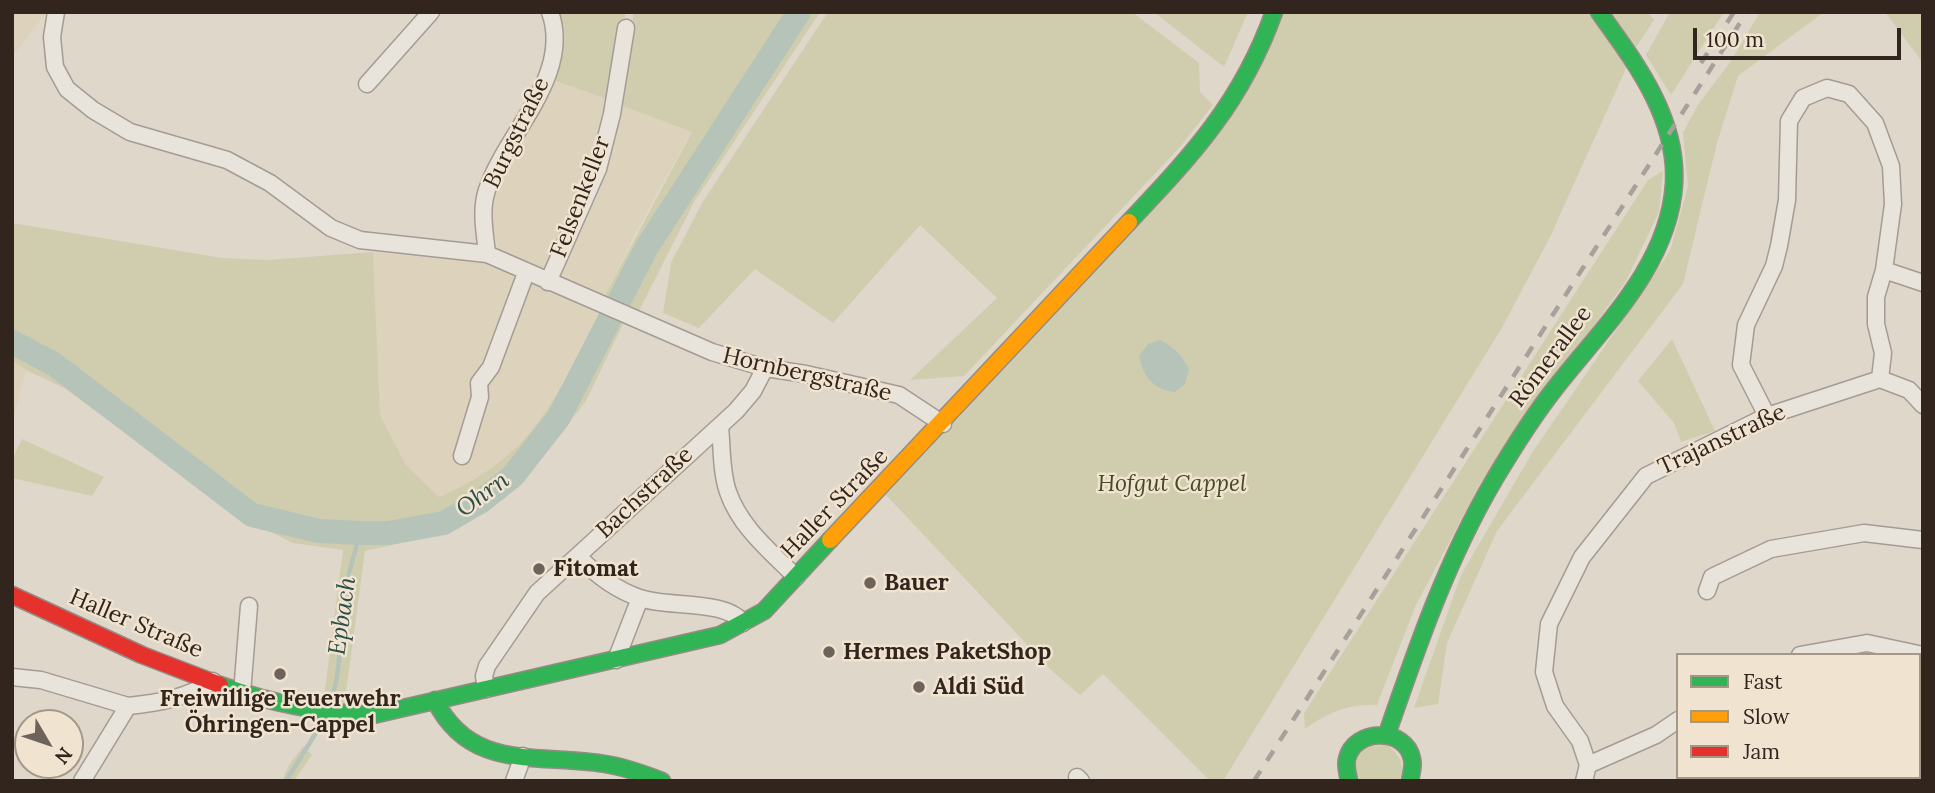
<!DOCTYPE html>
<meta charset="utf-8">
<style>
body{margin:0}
#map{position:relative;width:1935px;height:793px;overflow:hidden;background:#dfd7ca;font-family:Lora,serif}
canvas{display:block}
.frame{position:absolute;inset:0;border:14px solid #31251d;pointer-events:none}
.legend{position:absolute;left:1676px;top:653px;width:245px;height:126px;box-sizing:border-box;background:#f0e3d0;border:2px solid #a49788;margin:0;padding:9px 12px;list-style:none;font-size:21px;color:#31251d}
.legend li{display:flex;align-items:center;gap:14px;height:35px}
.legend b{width:35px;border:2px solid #a49788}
.north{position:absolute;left:14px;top:709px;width:70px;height:70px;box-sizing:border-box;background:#f0e3d0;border:2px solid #a49788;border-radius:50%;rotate:129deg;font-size:19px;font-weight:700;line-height:28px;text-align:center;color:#31251d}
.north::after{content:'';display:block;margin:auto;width:24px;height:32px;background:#6e635a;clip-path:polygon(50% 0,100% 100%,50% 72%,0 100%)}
.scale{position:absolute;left:1693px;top:28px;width:208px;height:32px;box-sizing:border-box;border:4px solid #31251d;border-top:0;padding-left:9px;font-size:21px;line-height:24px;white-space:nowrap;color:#31251d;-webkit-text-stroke:5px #f0e3d0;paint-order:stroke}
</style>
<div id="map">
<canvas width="1935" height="793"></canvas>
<div class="frame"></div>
<ul class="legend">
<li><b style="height:9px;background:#30b455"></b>Fast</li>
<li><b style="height:9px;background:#ff9f0a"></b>Slow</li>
<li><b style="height:9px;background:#e5322d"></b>Jam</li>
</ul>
<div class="north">N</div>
<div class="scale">100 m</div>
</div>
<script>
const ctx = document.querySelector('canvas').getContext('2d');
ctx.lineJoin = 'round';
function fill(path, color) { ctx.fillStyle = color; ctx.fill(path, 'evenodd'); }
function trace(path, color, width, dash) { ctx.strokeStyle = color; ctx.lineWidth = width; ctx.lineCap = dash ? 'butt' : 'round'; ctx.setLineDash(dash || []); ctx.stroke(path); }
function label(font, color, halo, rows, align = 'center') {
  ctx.font = font + ' Lora,serif'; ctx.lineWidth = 5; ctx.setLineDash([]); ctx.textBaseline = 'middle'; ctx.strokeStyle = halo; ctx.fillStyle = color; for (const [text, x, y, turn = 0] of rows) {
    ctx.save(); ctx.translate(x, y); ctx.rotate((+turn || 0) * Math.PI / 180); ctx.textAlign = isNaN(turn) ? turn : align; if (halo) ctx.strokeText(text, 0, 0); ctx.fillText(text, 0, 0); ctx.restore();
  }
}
fill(new Path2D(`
 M12 12H47L12 57Z
 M553 80 692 131 637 230 604 297 600 314 543 418 505 460 472 483 439 497 406 465 380 415 373 252 503 264 488 213 492 191Z
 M12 360 26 370 12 424Z`), '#ddd3bc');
fill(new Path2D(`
 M560 12H626L609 100 553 80 561 34Z
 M634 12H820L694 202 639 311 604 297 692 132 618 104Z
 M828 12H1132L1199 63 1200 92 1213 105 1180 147 964 376 910 380 997 298 920 225 833 323 755 269 699 328 663 313 671 263 702 203Z
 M1154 12H1248L1224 67Z
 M1283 12H1589L1627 66 1551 235 1503 326 1223 781H1210L1103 674 1080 695 1053 672 886 495 1163 200Z
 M1607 12H1648L1654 20 1635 49Z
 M1670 12H1724L1671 95 1646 55Z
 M1760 12H1824L1738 76 1717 143 1683 284 1497 531 1447 643 1438 704 1414 708 1461 575 1532 453 1670 251 1688 187 1683 133 1697 106 1731 61Z
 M1885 12H1923V63Z
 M1663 171 1659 212 1626 281 1481 482 1415 607 1377 705C1350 703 1326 713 1305 729L1304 713 1648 180Z
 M12 223 222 258 267 260 373 252 380 415 406 465 439 497C534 457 554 399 600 314L623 324 586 401 541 459 493 505 446 533 365 551 344 707 323 704 343 550 293 543 240 517 64 388 26 370 12 360Z
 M1672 339 1715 431 1681 442 1674 423 1638 381Z
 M22 439 104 477 92 496 12 478V460Z
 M1386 744C1400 755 1406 764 1399 781H1358L1354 761 1363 748Z
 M303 746 312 755 294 781H282L289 765Z`), '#d0cdae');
fill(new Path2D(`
 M1160 340C1174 347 1183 356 1189 370L1185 384 1175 392C1153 390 1143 376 1139 356L1148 344Z`), '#b5c3b8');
trace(new Path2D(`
 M332 699 337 677 349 573 360 533
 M286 781 319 728`), '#b5c3b8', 4.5);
trace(new Path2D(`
 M12 342 54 364 252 515 319 531 360 533H389L444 523 480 502 513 476 559 417 647 247 799 12`), '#b5c3b8', 24);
const street = new Path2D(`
 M56 12 52 37 55 67 67 89 93 110 130 132 227 160 270 183 331 228 360 240 487 254 712 352 765 368 806 374 899 395 943 424
 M367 84 431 12
 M487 254C485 233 480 210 487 190 505 134 573 76 550 12
 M1884 270 1923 283
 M548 282 598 169 612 114 626 28
 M1767 416 1741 365 1746 325 1774 266 1779 246 1787 200 1789 121 1803 98 1827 88 1849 94 1875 123 1891 166 1893 204 1884 270 1876 297V324L1883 353 1880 379
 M720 426C722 447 721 472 728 492 740 527 770 551 796 577
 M462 456 480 397 479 383 491 367 526 273
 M578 556C595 574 616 590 640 598 667 608 726 599 743 623
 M1707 591 1712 577 1771 549 1864 533 1923 540
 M1800 655 1867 643 1923 655
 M616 660 640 598
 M12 677 41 680 128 706
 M486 689 484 676 487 666 537 593 736 411 753 391 765 368
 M242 693 249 606
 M1919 719 1923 706
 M1588 765 1656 735 1678 720
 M1919 772 1923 774
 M1077 777 1081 781
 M1786 778 1787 777
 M82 781 128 706C158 703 187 698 213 681
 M514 781 523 756
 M1584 781 1588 765 1580 741 1555 706 1544 672 1549 624 1582 557 1646 476 1767 416 1880 379 1909 390 1923 405
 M1900 781 1901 777`);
const fast = new Path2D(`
 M1129 222C1193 154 1242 102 1274 12
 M220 685C270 703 320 713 373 715L720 635 764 611 830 540
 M435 700C470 772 539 753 605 764 625 767 644 774 662 781
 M1387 734C1417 647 1447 560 1494 480 1513 448 1533 416 1556 387 1603 327 1669 265 1674 184 1678 118 1635 62 1599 12
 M1349 781C1348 774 1345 766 1347 759 1354 728 1406 727 1412 759 1414 766 1411 774 1410 781`);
const slow = new Path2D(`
 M830 540 1129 222`);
const jam = new Path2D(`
 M12 595 142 655 220 685`);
trace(street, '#a49c94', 19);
trace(fast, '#948c83', 19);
trace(slow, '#948c83', 19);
trace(jam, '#948c83', 19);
trace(street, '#e8e3db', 16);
trace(fast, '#30b455', 16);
trace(slow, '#ff9f0a', 16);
trace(jam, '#e5322d', 16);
trace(new Path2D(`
 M1701 63 1734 12
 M1254 781 1747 12`), '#a7a19b', 4.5, [12, 12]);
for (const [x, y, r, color] of [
 [539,569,7,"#6e635a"],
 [870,583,7,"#6e635a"],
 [829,652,7,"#6e635a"],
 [280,674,7,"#6e635a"],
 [919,687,7,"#6e635a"]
]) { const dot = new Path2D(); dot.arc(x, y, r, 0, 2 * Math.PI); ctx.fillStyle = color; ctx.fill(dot); trace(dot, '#f0e3d0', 2.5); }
label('23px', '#31251d', '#f0e3d0', [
 ["Burgstraße",517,133,-64],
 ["Felsenkeller",581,197,-69],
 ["Römerallee",1551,357,-53],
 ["Hornbergstraße",807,375,13],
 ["Trajanstraße",1722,440,-25],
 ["Bachstraße",645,493,-43],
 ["Haller Straße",835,504,-46],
 ["Haller Straße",136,624,23]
]);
label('italic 23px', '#464b26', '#f0e3d0', [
 ["Hofgut Cappel",1172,484]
]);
label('bold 23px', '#31251d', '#f0e3d0', [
 ["Fitomat",553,569],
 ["Bauer",884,583],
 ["Hermes PaketShop",843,652],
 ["Aldi Süd",933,687],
 ["Freiwillige Feuerwehr",280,699,"center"],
 ["Öhringen-Cappel",280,725,"center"]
], 'left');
label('italic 24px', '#2e4f49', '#f0e3d0', [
 ["Ohrn",483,495,-36],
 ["Epbach",343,616,-82]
]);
</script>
